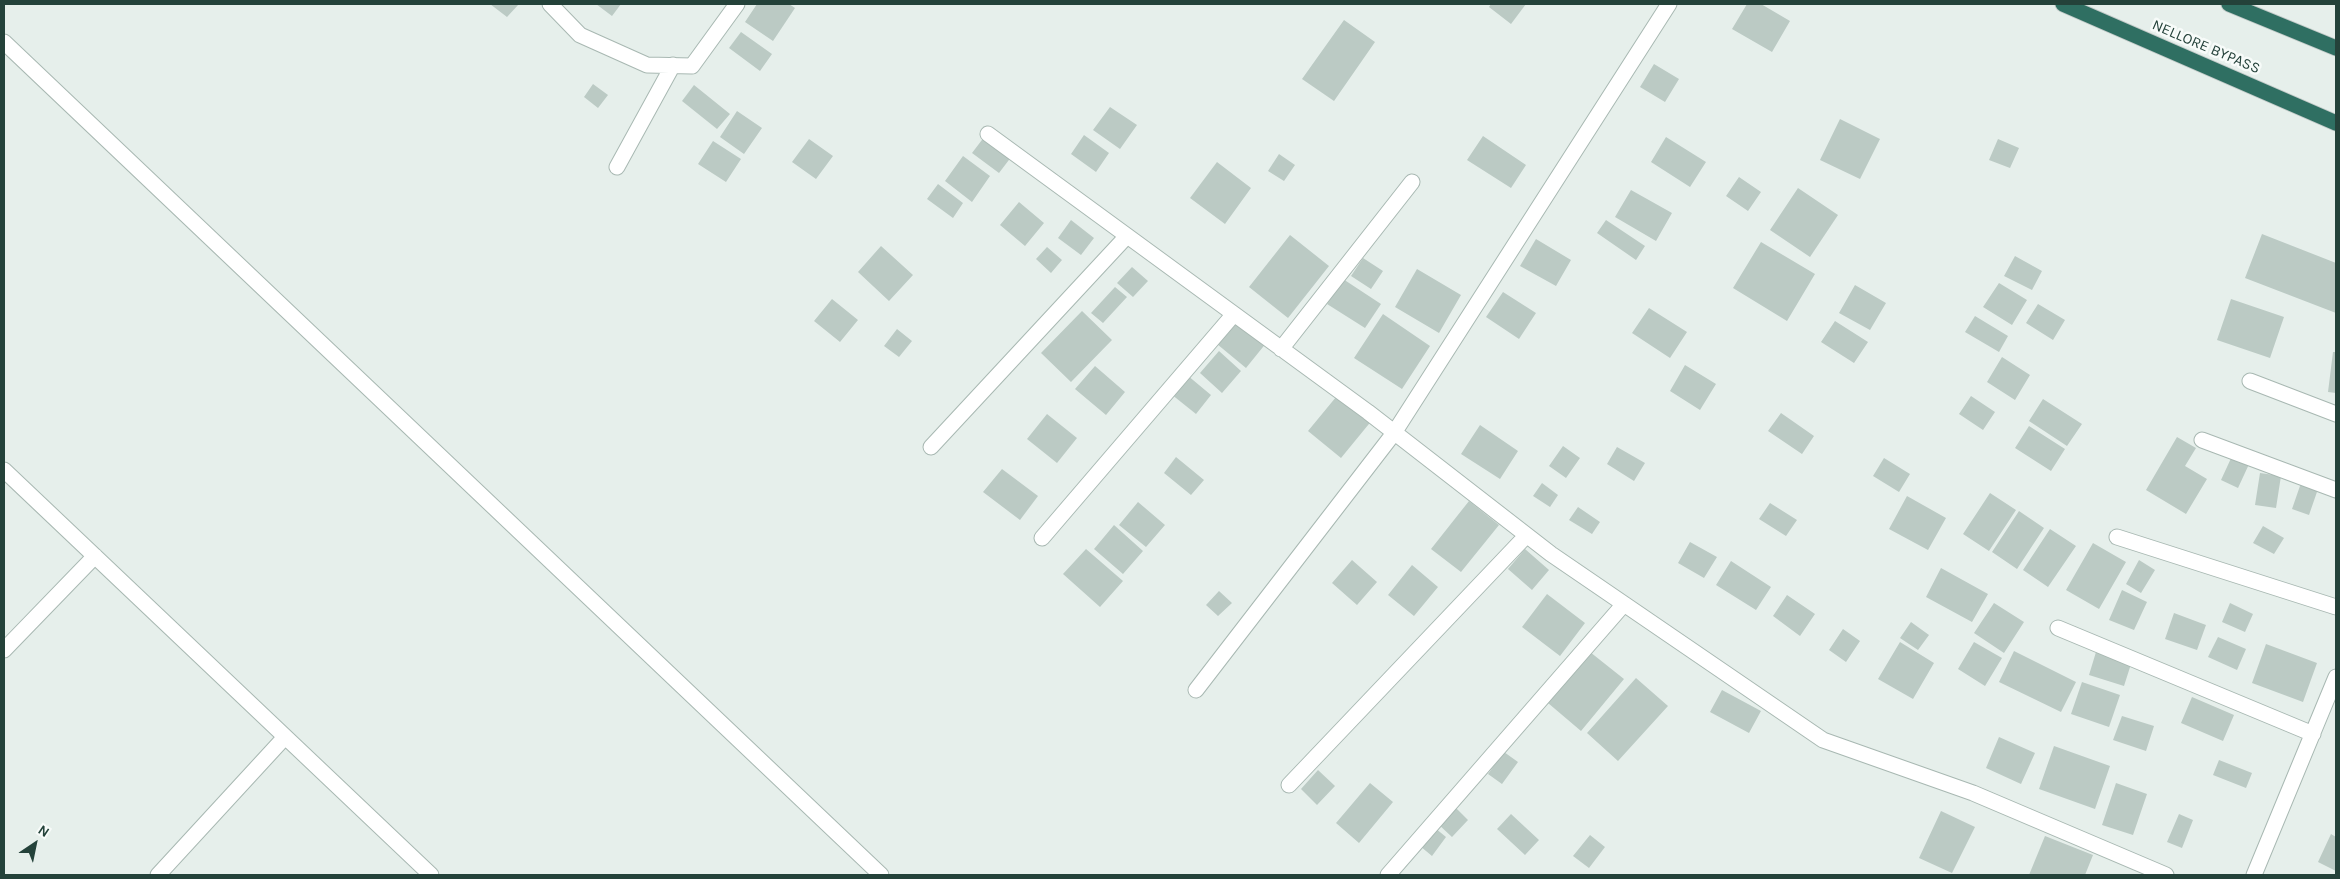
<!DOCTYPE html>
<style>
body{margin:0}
#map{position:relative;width:2340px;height:879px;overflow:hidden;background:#e6efeb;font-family:Karla,sans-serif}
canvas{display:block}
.frame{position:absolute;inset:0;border:5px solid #24423a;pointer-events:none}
.north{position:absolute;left:10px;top:819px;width:50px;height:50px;-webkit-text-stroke:4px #f7fbf9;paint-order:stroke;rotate:34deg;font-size:14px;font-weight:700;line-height:20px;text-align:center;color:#24423a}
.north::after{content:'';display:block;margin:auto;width:18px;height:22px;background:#24423a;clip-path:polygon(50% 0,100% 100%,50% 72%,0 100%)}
</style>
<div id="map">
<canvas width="2340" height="879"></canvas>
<div class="frame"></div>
<div class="north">N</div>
</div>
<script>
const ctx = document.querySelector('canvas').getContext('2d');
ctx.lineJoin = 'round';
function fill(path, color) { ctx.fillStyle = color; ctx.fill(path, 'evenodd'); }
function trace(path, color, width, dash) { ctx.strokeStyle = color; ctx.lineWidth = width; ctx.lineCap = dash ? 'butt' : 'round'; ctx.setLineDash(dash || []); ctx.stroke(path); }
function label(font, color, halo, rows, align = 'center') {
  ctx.font = font + ' Karla,sans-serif'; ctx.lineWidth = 5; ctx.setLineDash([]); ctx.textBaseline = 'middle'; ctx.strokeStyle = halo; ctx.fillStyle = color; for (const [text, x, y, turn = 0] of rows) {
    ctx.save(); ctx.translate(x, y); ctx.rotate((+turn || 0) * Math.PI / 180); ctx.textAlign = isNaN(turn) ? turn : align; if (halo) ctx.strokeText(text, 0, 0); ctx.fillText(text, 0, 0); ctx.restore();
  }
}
fill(new Path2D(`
 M490 4H519L507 17Z
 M596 4H621L612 16Z
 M757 4H789L795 8 773 41 745 22Z
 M1491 4H1526L1511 24 1489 7Z
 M1747 4H1761L1790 21 1772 52 1732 29Z
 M1344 20 1375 42 1334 101 1302 79Z
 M741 32 772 54 760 71 729 48Z
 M1654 64 1679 79 1665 102 1640 87Z
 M593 84 608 95 598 108 584 97Z
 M694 85 730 114 717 129 682 101Z
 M1110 107 1137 125 1120 149 1093 130Z
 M737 111 762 128 744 154 720 137Z
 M1840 119 1880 139 1860 179 1820 160Z
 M991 128 1018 148 999 173 972 153Z
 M1084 135 1109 153 1096 172 1071 154Z
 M1483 136 1526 165 1511 188 1467 160Z
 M1666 137 1706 162 1690 187 1651 162Z
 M809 139 833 156 816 179 792 162Z
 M1998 139 2019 148 2010 168 1989 160Z
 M713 141 741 159 726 182 698 164Z
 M1279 154 1295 165 1284 181 1268 171Z
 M963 156 990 176 972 202 945 181Z
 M1217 162 1251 188 1225 224 1190 198Z
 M1739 177 1761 192 1748 211 1726 196Z
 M938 184 963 203 953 218 927 199Z
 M1798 188 1838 215 1810 257 1770 230Z
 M1631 190 1672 213 1656 241 1615 217Z
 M1019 202 1044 223 1025 246 1000 225Z
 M1071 220 1094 238 1081 255 1058 238Z
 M1606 220 1645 246 1636 260 1597 233Z
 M2262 234 2336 263V313L2245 278Z
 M1290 235 1329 266 1288 318 1249 287Z
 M1536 239 1571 260 1556 286 1520 266Z
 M1761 242 1815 274 1787 321 1733 288Z
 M881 246 913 275 889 301 858 272Z
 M1047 247 1062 260 1051 273 1036 259Z
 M2015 256 2042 271 2032 290 2004 276Z
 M1363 258 1383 271 1371 289 1351 276Z
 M1132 267 1148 281 1133 297 1117 283Z
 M1417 269 1461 295 1439 333 1395 307Z
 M1343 279 1381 304 1365 328 1327 304Z
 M1999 283 2027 300 2012 325 1983 307Z
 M1855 285 1886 303 1870 330 1839 313Z
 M1115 287 1127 297 1103 323 1091 313Z
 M1503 292 1536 313 1519 339 1486 317Z
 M832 299 858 320 840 342 814 321Z
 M2231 299 2284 317 2270 358 2217 340Z
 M2038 304 2065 320 2053 340 2026 323Z
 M1649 308 1687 332 1670 358 1632 333Z
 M1082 311 1112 340 1071 382 1041 353Z
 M1383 314 1430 346 1402 389 1354 358Z
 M1975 316 2008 336 1999 352 1965 332Z
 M1238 318 1267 342 1246 368 1217 344Z
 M1835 321 1868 342 1854 363 1821 342Z
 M897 329 912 341 899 357 884 346Z
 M1219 351 1241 371 1222 393 1200 373Z
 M2333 352H2336V393L2328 392Z
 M2002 357 2030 375 2015 400 1987 382Z
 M1685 365 1716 384 1700 410 1670 391Z
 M1095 366 1125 392 1106 415 1075 389Z
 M1187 375 1211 395 1196 414 1171 394Z
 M1341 391 1373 419 1341 458 1308 431Z
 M1971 396 1995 412 1983 430 1959 414Z
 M2043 399 2082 424 2067 446 2029 421Z
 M1781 413 1814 436 1802 454 1768 431Z
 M1047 414 1077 438 1057 463 1027 439Z
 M1480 425 1518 451 1500 479 1461 454Z
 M2029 426 2065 449 2051 471 2015 448Z
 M2177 437 2196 448 2185 466 2207 479 2186 514 2146 490Z
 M1563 446 1580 458 1566 478 1549 466Z
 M1617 447 1645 463 1634 481 1607 464Z
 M2233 454 2250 462 2238 488 2221 480Z
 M1176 457 1204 480 1191 495 1164 473Z
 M1884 458 1910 474 1899 492 1873 476Z
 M1002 469 1038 496 1020 520 983 492Z
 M2260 473 2281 476 2276 508 2255 505Z
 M1542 483 1558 495 1550 507 1533 496Z
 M2301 483 2318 489 2309 515 2292 509Z
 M1990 493 2016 510 1989 551 1963 534Z
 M1907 496 1946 518 1928 550 1889 529Z
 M1469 501 1499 525 1461 572 1431 549Z
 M1138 502 1165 525 1146 547 1119 525Z
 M1770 503 1797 520 1786 536 1759 519Z
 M1578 507 1600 522 1592 534 1569 520Z
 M2019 511 2044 528 2017 569 1992 552Z
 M1114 525 1143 551 1123 574 1094 549Z
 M2263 526 2284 538 2274 554 2253 543Z
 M2050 529 2076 546 2048 587 2023 570Z
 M1690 542 1717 557 1704 578 1678 563Z
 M2093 543 2126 562 2099 609 2066 590Z
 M1086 549 1123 581 1100 607 1063 574Z
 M1525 549 1549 570 1532 590 1508 569Z
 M1352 560 1377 582 1357 605 1332 583Z
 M2139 560 2155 570 2141 593 2126 584Z
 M1731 561 1771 587 1756 610 1716 585Z
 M1412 565 1438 587 1414 616 1388 595Z
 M1941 568 1988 594 1972 622 1926 597Z
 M2122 590 2147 602 2134 630 2109 620Z
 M1219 591 1232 603 1218 616 1206 605Z
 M1547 594 1585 623 1560 656 1522 627Z
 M1787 595 1815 614 1800 636 1773 616Z
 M1994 603 2024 622 2004 653 1974 633Z
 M2230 603 2253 614 2245 632 2222 622Z
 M2174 613 2206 625 2197 650 2165 639Z
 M1911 622 1929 635 1918 650 1900 638Z
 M1843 629 1860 641 1846 662 1829 650Z
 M2218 637 2246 649 2237 670 2208 657Z
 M1900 642 1934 663 1913 699 1878 679Z
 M1974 642 2002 658 1985 686 1958 669Z
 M2266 644 2317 663 2303 702 2252 683Z
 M2014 651 2076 682 2061 712 1999 682Z
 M1590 652 1624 679 1581 731 1548 703Z
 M2096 652 2131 664 2124 686 2089 675Z
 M1636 678 1668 706 1618 761 1587 733Z
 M2082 682 2120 695 2109 727 2071 714Z
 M1722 690 1761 711 1749 733 1710 712Z
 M2192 697 2234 715 2223 741 2181 723Z
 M2122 716 2154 726 2146 751 2113 740Z
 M1999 737 2035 753 2021 784 1986 768Z
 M2054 746 2110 766 2095 809 2039 789Z
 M1504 752 1518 762 1502 784 1488 774Z
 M2219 760 2252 773 2246 788 2213 775Z
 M1318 770 1335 786 1317 805 1301 789Z
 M1370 783 1393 802 1359 843 1336 823Z
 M2116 783 2147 794 2133 835 2102 825Z
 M1454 806 1468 820 1452 837 1437 823Z
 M1941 811 1975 827 1952 873 1919 858Z
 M1511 814 1539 840 1525 855 1497 829Z
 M2179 814 2193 820 2182 848 2167 842Z
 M1435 828 1446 837 1432 856 1420 846Z
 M2331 834 2336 837V871L2318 862Z
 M1590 835 1605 847 1589 868 1573 856Z
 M2045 836 2093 855 2085 875H2029Z`), '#bbcac4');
const street = new Path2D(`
 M550 4 580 35 647 65 692 66 737 4
 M4 42 881 875
 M988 134 1368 412 1551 554 1823 740 1973 793 2166 875
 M617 167 673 65
 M1281 349 1412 182
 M2250 381 2336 414
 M2202 440 2336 490
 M931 447 1127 236
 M4 470 431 875
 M2117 537 2336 607
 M1042 538 1234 314
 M2058 628 2313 734
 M4 650 95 556
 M1196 690 1394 433 1669 4
 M1289 785 1526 536
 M158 875 285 737
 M1388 875 1624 604
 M2254 875 2336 677`);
const highway = new Path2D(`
 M2063 4 2336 123
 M2229 4 2336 48`);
trace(street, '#a8b8b2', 17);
trace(highway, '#c2cac8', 17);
trace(street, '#fff', 15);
trace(highway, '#2f6f62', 15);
label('15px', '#24423a', '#f7fbf9', [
 ["NELLORE BYPASS",2206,47,23]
]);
</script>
